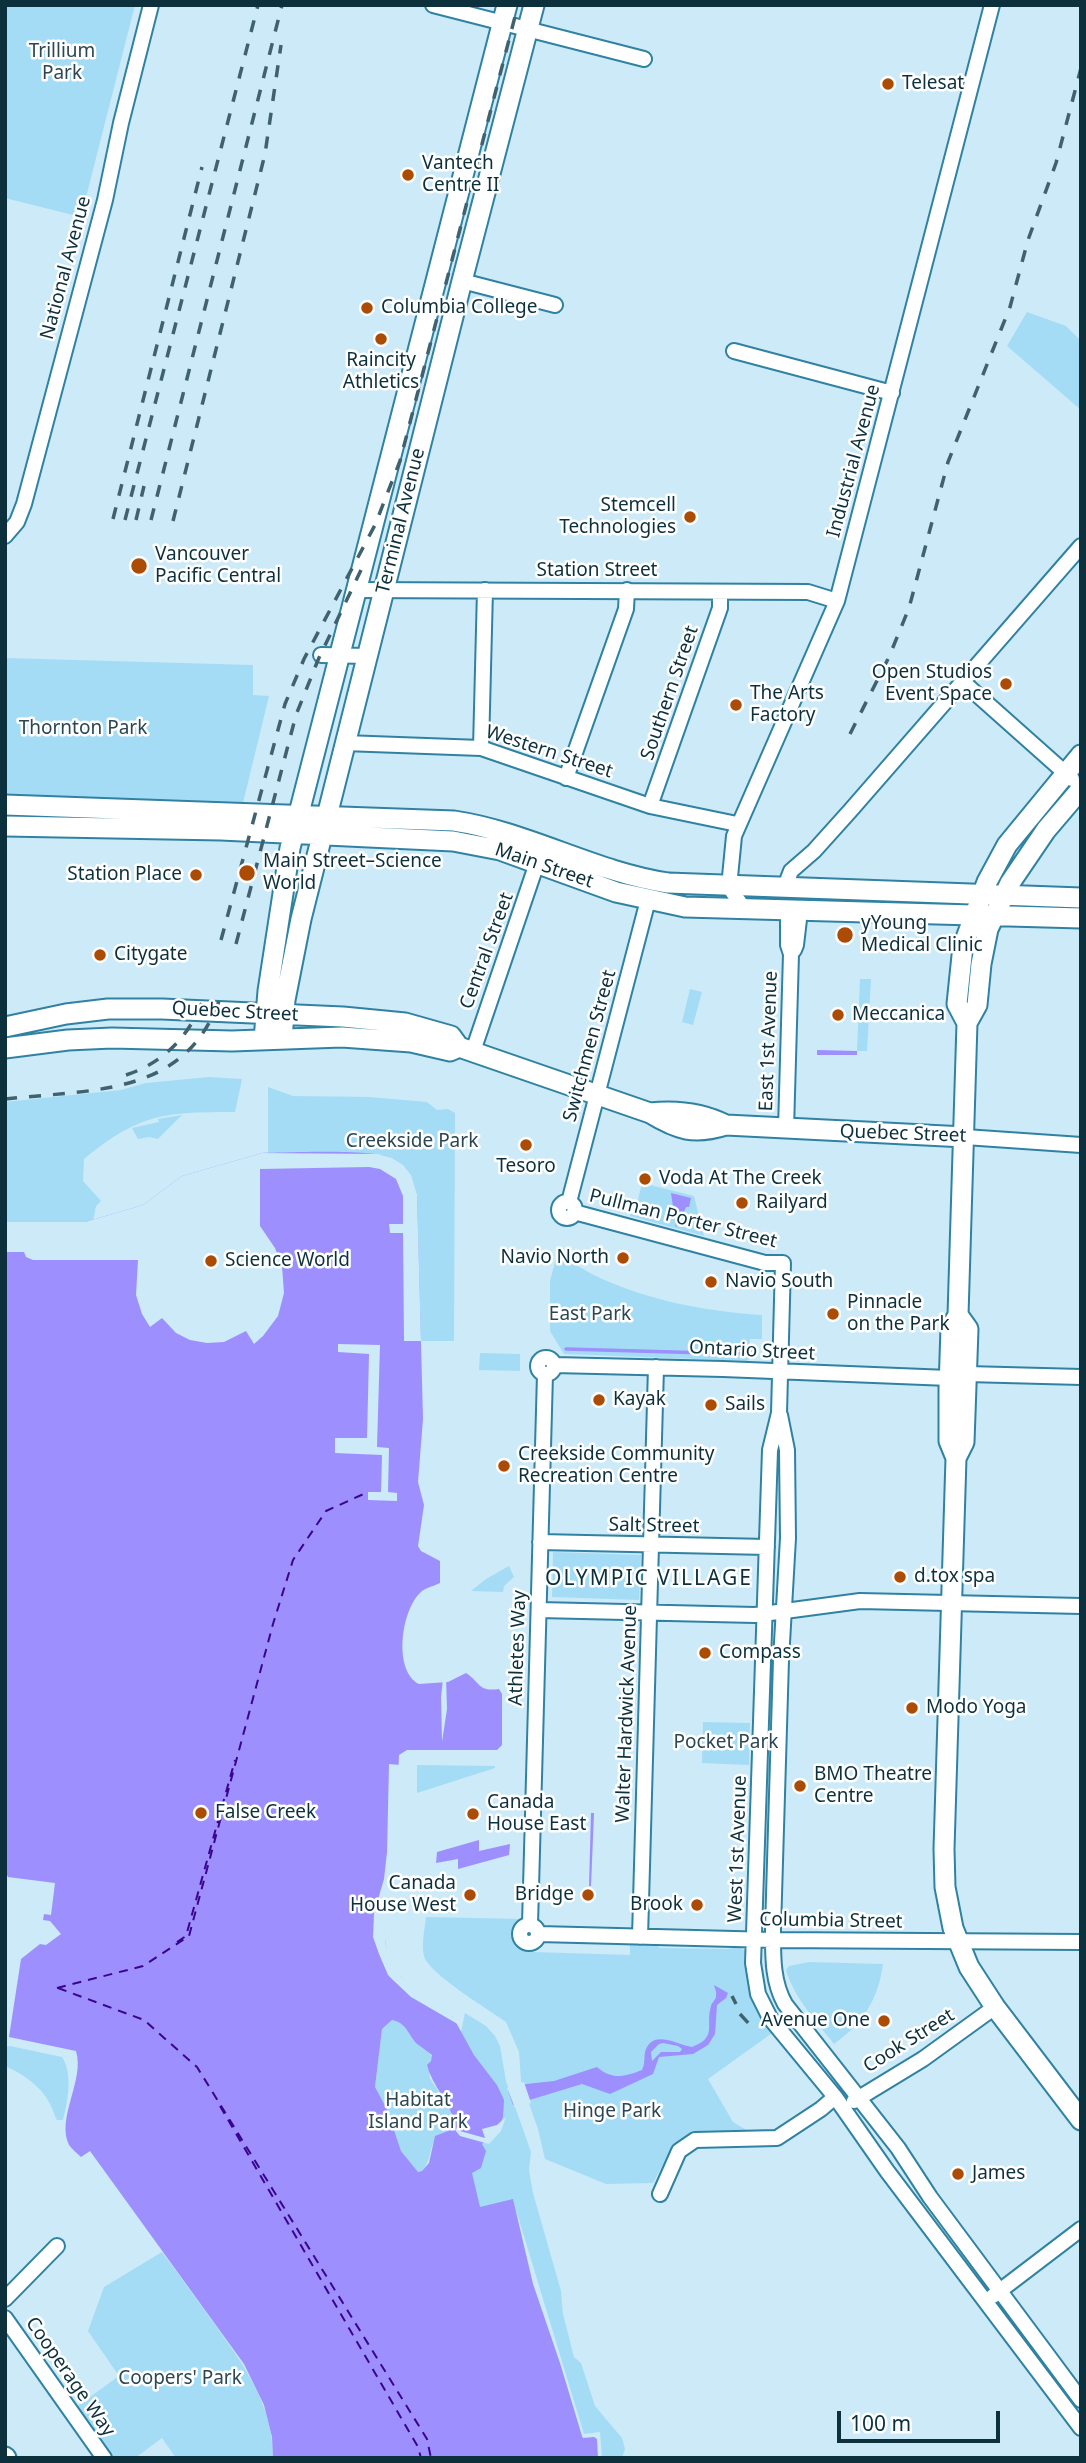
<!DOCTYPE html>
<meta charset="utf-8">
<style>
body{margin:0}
#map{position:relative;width:1086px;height:2463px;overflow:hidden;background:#cceaf8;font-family:"Noto Sans",sans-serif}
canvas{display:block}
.frame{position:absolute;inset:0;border:7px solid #0d303d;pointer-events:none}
.scale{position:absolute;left:837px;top:2411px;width:163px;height:32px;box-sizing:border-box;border:4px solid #0d303d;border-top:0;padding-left:9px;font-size:21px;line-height:24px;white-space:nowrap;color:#0d303d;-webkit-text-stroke:5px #fff;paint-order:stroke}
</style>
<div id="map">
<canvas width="1086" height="2463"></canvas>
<div class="frame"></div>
<div class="scale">100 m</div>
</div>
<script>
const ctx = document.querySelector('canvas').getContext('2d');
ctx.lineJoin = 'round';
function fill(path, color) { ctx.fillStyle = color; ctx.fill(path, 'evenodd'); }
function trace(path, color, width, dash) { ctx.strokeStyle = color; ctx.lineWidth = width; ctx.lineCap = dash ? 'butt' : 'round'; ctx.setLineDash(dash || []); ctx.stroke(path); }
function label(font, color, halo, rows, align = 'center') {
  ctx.font = font + ' "Noto Sans",sans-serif'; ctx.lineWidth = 5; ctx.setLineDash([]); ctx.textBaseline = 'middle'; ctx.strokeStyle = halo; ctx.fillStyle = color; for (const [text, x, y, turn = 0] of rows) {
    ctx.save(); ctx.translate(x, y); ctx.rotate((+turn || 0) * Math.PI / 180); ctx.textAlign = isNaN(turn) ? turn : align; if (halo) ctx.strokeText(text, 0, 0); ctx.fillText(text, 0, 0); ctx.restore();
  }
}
fill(new Path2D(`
 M5 5H135L81 217 5 198Z
 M1027 312 1066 326 1081 341V410L1007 346Z
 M5 658 253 665V695L269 696 243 803 5 797Z
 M860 979H871L867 1051H857Z
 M690 989 702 992 693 1025 682 1022Z
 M209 1077 242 1079 235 1112C165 1112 140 1113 84 1159L83 1181 101 1201 96 1206 91 1231 5 1252V1102L121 1090 146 1083Z
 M268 1087 293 1096 370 1097 427 1102 437 1110 448 1109 455 1113 454 1341H404L268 1168Z
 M182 1115 158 1139 149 1137 138 1139 132 1128 159 1122 158 1119Z
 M642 1183 694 1196 704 1236 630 1216 631 1203 637 1204Z
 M557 1255C569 1260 579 1267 590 1273 644 1300 703 1311 762 1315V1339H750L749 1348 752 1350 753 1355 747 1361 564 1354 550 1331V1281Z
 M480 1353 520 1354V1371L479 1370Z
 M553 1552 641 1555 639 1600 552 1597Z
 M509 1566 514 1577 504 1586 503 1592 471 1591 486 1579Z
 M703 1722 750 1723 749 1765 702 1763Z
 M417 1765 495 1766V1768L417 1793Z
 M426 1917 524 1919C519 1928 513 1935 522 1944L533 1946V1952L630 1955V1943L656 1944 660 1948 727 1949 738 1947 746 1951 775 2031 708 2079 733 2122 758 2137 688 2136 679 2140 672 2148 653 2183 606 2184 545 2159 538 2129 521 2081 519 2052 506 2022C488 2009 429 1974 424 1956 421 1945 425 1928 426 1917Z
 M809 1962 883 1964C878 2000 863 2023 834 2044 817 2022 794 1998 786 1970L789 1966Z
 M465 2013 486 2026 495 2036 500 2046 506 2081 531 2152 529 2170 533 2193 561 2291 563 2314 574 2357 581 2363 595 2406 622 2438 625 2449 622 2458H602L600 2432 584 2434 513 2200 480 2208 471 2173 482 2144 489 2140 497 2085 474 2055 461 2032Z
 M392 2020C407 2023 408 2035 417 2044 422 2048 427 2051 432 2056 431 2062 429 2072 430 2078 435 2090 475 2131 438 2135 429 2145 432 2159 422 2171L418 2172 401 2151 387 2109 375 2087 382 2029Z
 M10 2046 62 2057C73 2074 68 2100 63 2120H57C54 2115 53 2109 50 2104 41 2086 23 2074 5 2066V2047Z
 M162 2252C179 2275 196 2298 213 2322 243 2364 273 2404 273 2458H176L162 2438 135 2458H112L76 2407 119 2376 88 2331 104 2287Z`), '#a5dcf5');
fill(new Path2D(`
 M817 1050 857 1051V1055H817Z
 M262 1153C289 1153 373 1148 393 1159 408 1167 412 1179 417 1194L423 1419 418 1482 424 1505 418 1546 421 1551 440 1561V1583C434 1586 424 1588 420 1593 401 1611 393 1671 419 1684L448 1682 466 1673C481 1683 478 1692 499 1689L502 1694V1745L497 1750H407L399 1755 394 1870 380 1908 389 1964 420 1998 453 2017 474 2055 497 2085 504 2100 503 2117 498 2129 482 2144 486 2151 481 2168 472 2173 480 2207 513 2199 533 2284 560 2363 582 2436 583 2438 594 2437 597 2439 598 2458H273L272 2437 264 2405 244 2364 90 2151 81 2157C78 2154 72 2149 69 2145 56 2118 85 2080 76 2051L9 2037 21 1959 40 1944 46 1945 61 1934 50 1921 43 1920 44 1914 51 1915 55 1883 8 1877 5 1871V1222H85L143 1205 182 1176ZM392 2020C407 2023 408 2035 417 2044 422 2048 427 2051 432 2055L431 2061 427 2065C432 2085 448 2100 454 2120L448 2131 435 2136 429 2163 422 2171 418 2172 401 2151 387 2109 375 2087 382 2029Z
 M671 1193 691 1198 689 1207H686C683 1216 678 1218 676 1228Z
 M591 1813H594L591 1886H589Z
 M479 1840V1851L510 1844 509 1855 458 1869V1859L436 1863 437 1852Z
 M714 1985 728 1993 726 1998 717 2005 715 2034 708 2045 693 2054 659 2057 653 2074 610 2094 582 2084 513 2105 508 2091 526 2084 554 2081 597 2067C612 2080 624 2077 642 2070 645 2064 644 2059 645 2052 652 2028 677 2045 692 2047 718 2037 705 2026 711 2006 712 2002 716 2000 716 1996 717 1992 715 1989 714 1985ZM663 2043 678 2046 682 2049 680 2052H661L652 2061 651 2052 659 2044Z`), '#9d8ffe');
fill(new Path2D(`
 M262 1153 378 1154 392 1158 403 1165 411 1175 417 1194 421 1341H404L403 1233H390L389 1224H403V1196L396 1179 380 1169 369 1167 260 1169V1226L275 1248 282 1266 284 1293 278 1316 263 1336 254 1344 246 1331 224 1342 207 1343 190 1340 176 1333 162 1318 150 1327 142 1314 136 1295 138 1260H33L26 1257 24 1252H5V1222H85L143 1205 182 1176Z
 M338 1344 380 1345 377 1447 389 1448 388 1492 397 1493V1501L368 1500V1492H381L382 1455 335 1453V1438H367L369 1354 338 1352Z
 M446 1678 447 1709 442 1742 441 1697 443 1679Z
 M389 1764 400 1765 399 1820 397 1871 383 1917 386 1946 392 1962 401 1977 422 1995 456 2019 461 2026 411 1997 394 1981 388 1975 379 1954 373 1937 374 1913 384 1879 387 1852Z
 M524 2082 531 2103 515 2108 507 2088Z
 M506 2117 501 2131 489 2144 460 2136 455 2130 458 2127 460 2131 485 2138 482 2129 497 2125Z`), '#cceaf8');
trace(new Path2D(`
 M566 1349 744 1354`), '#9d8ffe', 3.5);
trace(new Path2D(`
 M177 1942 186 1936 235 1760
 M57 1988 143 1966 189 1936 273 1624 293 1560 326 1511 368 1492
 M58 1988 144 2020 197 2067 427 2439 431 2458
 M220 2106 418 2447 421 2458`), '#3a048f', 2, [9, 7]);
const minor = new Path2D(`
 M433 5 644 59
 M462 281 555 305
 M734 351 892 393
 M5 536 17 522 24 504 105 200 121 123 151 5
 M356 590 808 592 837 601
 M321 655 366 656
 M963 682 1072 779
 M344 743 481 748 650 806 737 824
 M481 748 485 590
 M566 778 626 609 627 590
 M650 806 720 608V592
 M784 889 791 871 814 851 850 811 1081 546
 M745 910 729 887 734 836 837 601 992 5
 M794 950 796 945 800 911
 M473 1051 537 863
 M786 1129 791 954 788 945V910
 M965 1137 1081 1145
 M569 1202 648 900
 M559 1210a8 8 0 1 1 16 0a8 8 0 1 1-16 0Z
 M574 1212 765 1263H783L779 1413 770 1450 753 1963 758 1994 770 2018 836 2098 887 2171 1081 2428
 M538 1366a8 8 0 1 1 16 0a8 8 0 1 1-16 0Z
 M554 1365 723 1369 949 1378
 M967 1374 1081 1377
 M780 1415 787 1450 788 1538 781 1660 773 1929C773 1955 772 1981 785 2004L898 2148 930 2197 1081 2400
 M540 1542 767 1547
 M539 1610 755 1615 860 1601 1081 1606
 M530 1924 545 1374
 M520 1934a9 9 0 1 1 18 0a9 9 0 1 1-18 0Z
 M539 1934 773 1940 1081 1942
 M640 1937 656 1367
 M854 2101 923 2059 995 2007
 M660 2194 679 2151 695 2140 777 2138 821 2109 835 2097
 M993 2296 1081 2229
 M5 2299 57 2246
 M5 2318 104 2458`);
const major = new Path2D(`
 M5 805 454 821C528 832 594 872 668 883L1081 898
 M5 826 221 830 453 841 500 850 616 892 685 907 1081 918
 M967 1023 977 1005 981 964 988 929 1010 883 1046 830 1081 789
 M5 1027 66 1014 108 1009H162L343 1017 405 1023 451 1036 459 1047 650 1113C678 1130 694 1135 726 1125L965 1137
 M282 1039 285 1000 301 919 462 281 534 5
 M264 1040 268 991 290 848 507 5
 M5 1048 68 1040 112 1038 232 1041 342 1037 411 1042 450 1051 459 1047
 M650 1113C676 1110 702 1113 726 1125
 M958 1315 968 1329 964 1442 956 1458 944 1849 945 1887 953 1928 969 1967 995 2007 1081 2120
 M956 1458 949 1441V1388L951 1328 958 1315 967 1023 957 1004 963 946 987 882 1007 845 1081 755
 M5 2457 6 2458`);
trace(minor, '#3082a2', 18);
trace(major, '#3082a2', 23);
trace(minor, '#fff', 14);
trace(major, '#fff', 19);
trace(new Path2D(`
 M113 519 202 167
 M125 520 258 5
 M136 520 144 486
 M151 520 282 5
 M173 521 265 154 281 45
 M850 734 889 657 909 608 948 462 1010 307 1028 240 1056 163 1081 68
 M221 940 285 704 304 659 375 525 400 461 518 5
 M236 944 296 715 318 660 361 570
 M126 1075C166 1062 192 1033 205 994
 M5 1099C94 1089 188 1097 221 995
 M732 1996 736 2004
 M740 2014 752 2027`), '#40626f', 3.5, [12, 12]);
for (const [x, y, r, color] of [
 [888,84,7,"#ac4b04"],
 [408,175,7,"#ac4b04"],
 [367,308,7,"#ac4b04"],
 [381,339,7,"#ac4b04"],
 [690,517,7,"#ac4b04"],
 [139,566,9,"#ac4b04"],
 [1006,684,7,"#ac4b04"],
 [736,705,7,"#ac4b04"],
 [247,873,9,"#ac4b04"],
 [196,875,7,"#ac4b04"],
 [845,935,9,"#ac4b04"],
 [100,955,7,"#ac4b04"],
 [838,1015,7,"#ac4b04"],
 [526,1145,7,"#ac4b04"],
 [645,1179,7,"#ac4b04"],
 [742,1203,7,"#ac4b04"],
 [623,1258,7,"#ac4b04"],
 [211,1261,7,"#ac4b04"],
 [711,1282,7,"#ac4b04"],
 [833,1314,7,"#ac4b04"],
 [599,1400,7,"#ac4b04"],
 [711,1405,7,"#ac4b04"],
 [504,1466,7,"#ac4b04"],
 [900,1577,7,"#ac4b04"],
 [705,1653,7,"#ac4b04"],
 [912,1708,7,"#ac4b04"],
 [800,1786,7,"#ac4b04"],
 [201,1813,7,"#ac4b04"],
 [473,1814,7,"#ac4b04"],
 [470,1895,7,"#ac4b04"],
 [588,1895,7,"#ac4b04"],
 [697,1905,7,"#ac4b04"],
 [884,2021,7,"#ac4b04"],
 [958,2174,7,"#ac4b04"]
]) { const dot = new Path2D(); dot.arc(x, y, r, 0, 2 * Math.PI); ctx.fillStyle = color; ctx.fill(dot); trace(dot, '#fff', 2.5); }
label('19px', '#2c4752', '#fff', [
 ["Trillium",62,52],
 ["Park",62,74],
 ["Thornton Park",83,729],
 ["Creekside Park",412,1142],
 ["East Park",590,1315],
 ["Pocket Park",726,1743],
 ["Habitat",418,2101],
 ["Island Park",418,2123],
 ["Hinge Park",612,2112],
 ["Coopers' Park",180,2379]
]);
label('19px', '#0d303d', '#fff', [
 ["Telesat",902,84],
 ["Vantech",422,164],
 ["Centre II",422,186],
 ["Columbia College",381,308],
 ["Raincity",381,361,"center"],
 ["Athletics",381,383,"center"],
 ["Stemcell",676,506,"right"],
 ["Technologies",676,528,"right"],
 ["Vancouver",155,555],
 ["Pacific Central",155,577],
 ["Open Studios",992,673,"right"],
 ["Event Space",992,695,"right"],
 ["The Arts",750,694],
 ["Factory",750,716],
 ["Main Street–Science",263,862],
 ["World",263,884],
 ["Station Place",182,875,"right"],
 ["yYoung",861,924],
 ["Medical Clinic",861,946],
 ["Citygate",114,955],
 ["Meccanica",852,1015],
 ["Tesoro",526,1167,"center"],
 ["Voda At The Creek",659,1179],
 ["Railyard",756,1203],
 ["Navio North",609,1258,"right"],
 ["Science World",225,1261],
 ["Navio South",725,1282],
 ["Pinnacle",847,1303],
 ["on the Park",847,1325],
 ["Kayak",613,1400],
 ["Sails",725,1405],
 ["Creekside Community",518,1455],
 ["Recreation Centre",518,1477],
 ["d.tox spa",914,1577],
 ["Compass",719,1653],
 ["Modo Yoga",926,1708],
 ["BMO Theatre",814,1775],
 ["Centre",814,1797],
 ["Canada",487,1803],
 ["House East",487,1825],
 ["False Creek",215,1813],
 ["Canada",456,1884,"right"],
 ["House West",456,1906,"right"],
 ["Bridge",574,1895,"right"],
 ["Brook",683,1905,"right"],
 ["Avenue One",870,2021,"right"],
 ["James",972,2174]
], 'left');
label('19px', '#0d303d', '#fff', [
 ["National Avenue",66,268,-75],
 ["Industrial Avenue",854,461,-75],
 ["Terminal Avenue",401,521,-76],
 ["Station Street",597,571],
 ["Southern Street",670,693,-71],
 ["Western Street",549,752,18],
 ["Main Street",544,866,19],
 ["Central Street",487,951,-70],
 ["Quebec Street",235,1012,3],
 ["East 1st Avenue",769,1041,-88],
 ["Switchmen Street",590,1046,-75],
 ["Quebec Street",903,1134,2],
 ["Pullman Porter Street",683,1219,14],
 ["Ontario Street",752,1351,3],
 ["Salt Street",654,1526,1],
 ["Athletes Way",518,1648,-88],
 ["Walter Hardwick Avenue",627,1714,-88],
 ["West 1st Avenue",738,1849,-88],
 ["Columbia Street",831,1921,1],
 ["Cook Street",909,2041,-32],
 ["Cooperage Way",70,2377,55]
]);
ctx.letterSpacing = '2px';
label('21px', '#0d303d', '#fff', [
 ["OLYMPIC VILLAGE",649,1579]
]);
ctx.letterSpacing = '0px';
</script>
